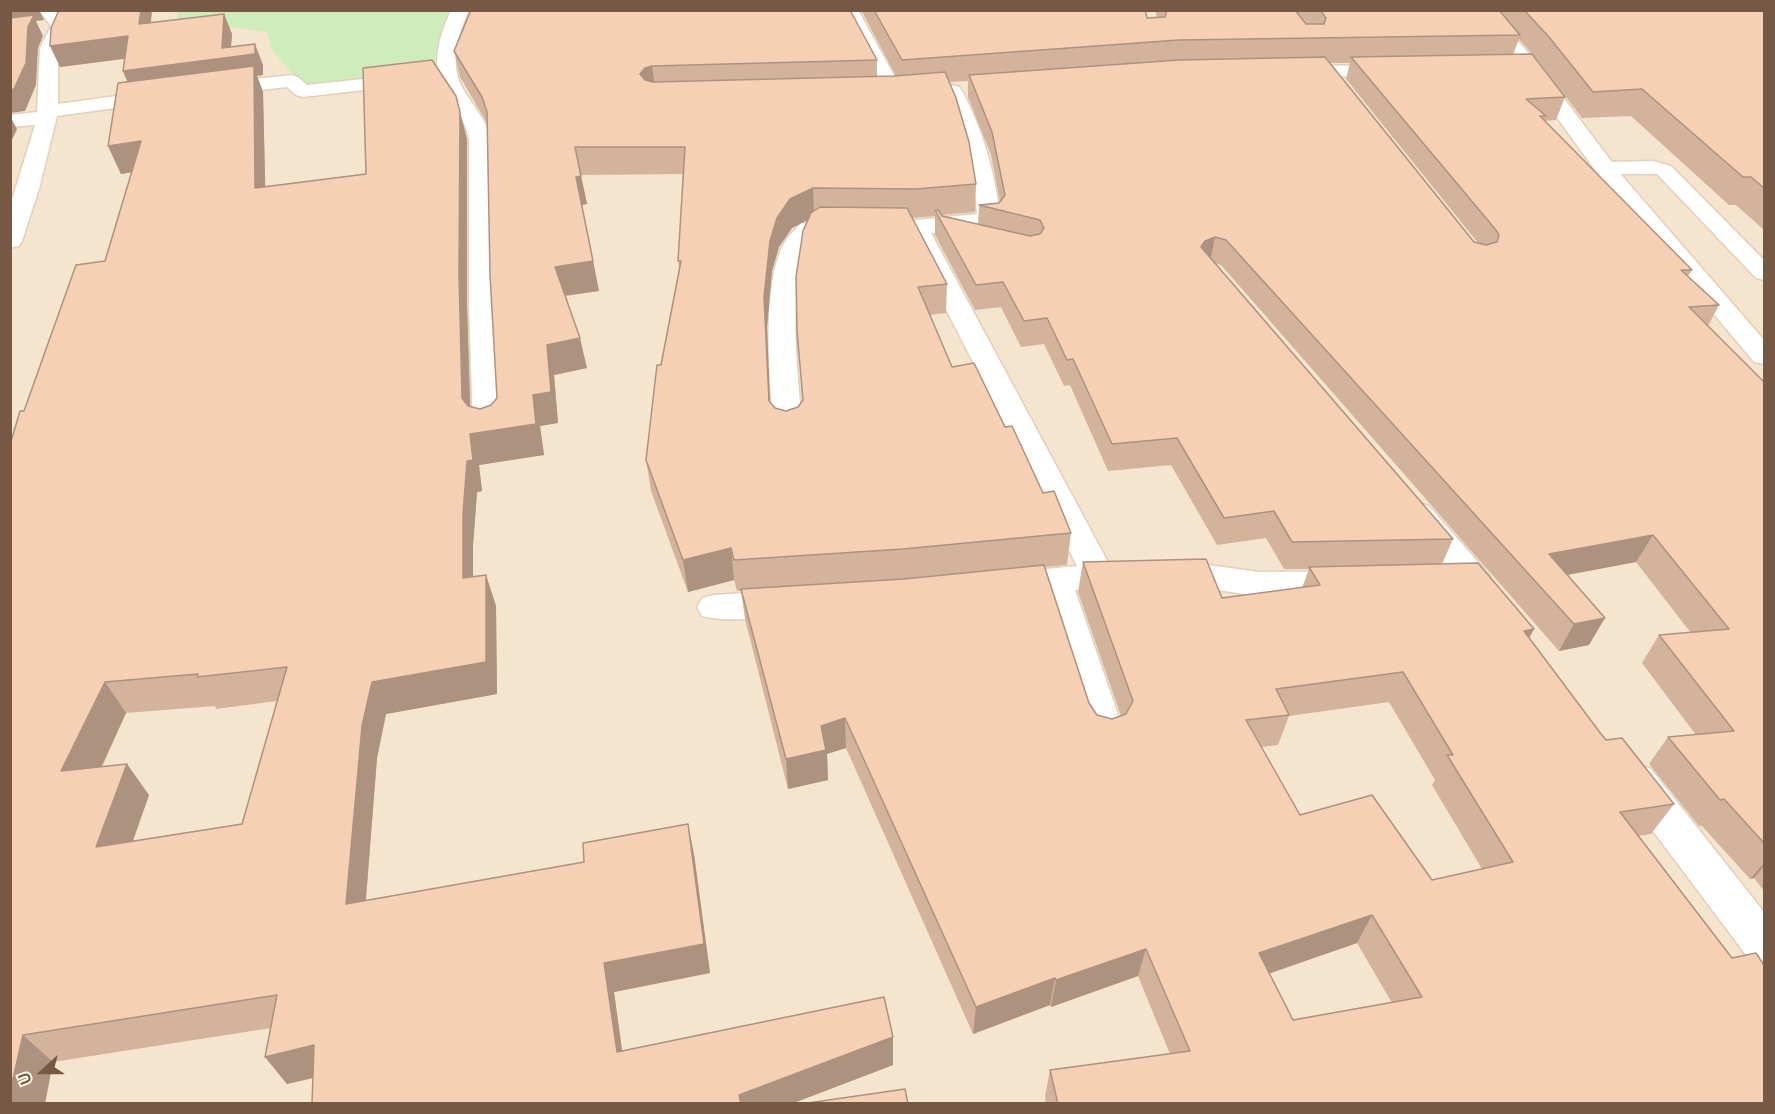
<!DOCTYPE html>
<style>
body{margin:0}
#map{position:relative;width:1775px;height:1114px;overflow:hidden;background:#fef3e0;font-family:Cabin,sans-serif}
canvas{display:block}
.frame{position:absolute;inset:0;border:12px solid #765845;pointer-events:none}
.north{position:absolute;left:12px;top:1042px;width:60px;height:60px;-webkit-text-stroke:4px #fff6e8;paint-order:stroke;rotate:249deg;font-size:16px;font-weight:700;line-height:24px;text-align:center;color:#765845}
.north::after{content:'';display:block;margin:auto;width:21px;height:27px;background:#765845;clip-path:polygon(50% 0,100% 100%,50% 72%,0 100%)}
</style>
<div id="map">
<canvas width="1775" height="1114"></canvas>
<div class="frame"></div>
<div class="north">U</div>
</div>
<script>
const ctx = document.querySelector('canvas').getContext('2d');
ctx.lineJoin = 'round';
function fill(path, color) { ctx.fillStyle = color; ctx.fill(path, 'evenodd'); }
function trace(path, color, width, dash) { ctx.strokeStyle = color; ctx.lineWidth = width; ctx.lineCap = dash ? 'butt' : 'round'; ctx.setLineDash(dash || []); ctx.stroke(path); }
fill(new Path2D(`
 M11 11H1764V1103H11Z`), '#f6e5ce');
fill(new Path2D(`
 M173 11H468L452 76 304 87 271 49 267 32 230 27H182L177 13Z`), '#cfecbd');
const service = new Path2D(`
 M1653 161 1671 166 1764 260V280L1756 278 1657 174H1605L1598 172 1595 168 1598 164 1605 162Z`);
const minor = new Path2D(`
 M39 10H58L69 26 58 48V104L160 90 167 92 170 96 167 100 160 102 57 116 39 189 22 241 19 246 10 248V206L35 125 10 127V115L37 112 40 48 51 26Z
 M451 10H469C458 34 449 65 463 89 473 106 486 119 491 139L495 305 503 429 498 435 488 438 478 435 473 429 469 305V139C465 120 455 108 445 93 430 67 439 36 451 10Z
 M840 10H858L901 88 924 89 927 93 924 97 894 100 887 98Z
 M1472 10H1491L1538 64 1624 178 1764 340V364L1754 362 1608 188 1524 72Z
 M1394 65 1401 67 1404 71 1401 75 1292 78 1285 76 1282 72 1285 68 1292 66Z
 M409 74 416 76 419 80 416 84 303 97 296 95 287 87 217 95 210 93 207 89 210 85 217 83 291 75 298 77 307 85Z
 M952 85 959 87 962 91C984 131 995 175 1001 220L997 225 989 227 931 233 1109 564 1188 562 1259 572 1348 571 1360 575 1365 583 1360 591 1348 595 1259 596 1188 586 1075 590 1124 732 1118 743 1105 747 1092 743 1086 732 1042 593 1005 597 993 593 988 585 993 577 1005 573 1077 566 904 227 908 222 916 220 977 214C973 171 962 129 942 91L945 87Z
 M845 220 853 222 857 227 853 232 816 235C783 273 799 382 803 431L798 437 788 440 778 437 773 431C771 380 759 284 786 240 790 234 796 229 801 223Z
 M1418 503 1429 506 1486 571 1491 579 1486 587 1474 591 1462 587 1407 522 1402 514 1407 506Z
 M787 590 799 593 804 602 799 611C775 618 726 623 702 616L697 607 702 598 714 595Z
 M1637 764 1651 769 1764 912V965L1749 959 1623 791 1617 780 1623 769Z`);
trace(service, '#e3cfbb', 3);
trace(minor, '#e3cfbb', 3);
fill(service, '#fff');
fill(minor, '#fff');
fill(new Path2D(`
 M152 10 151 23 224 14 232 34 231 47 263 65V75L257 76 263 92 265 187 366 174 467 139V305L470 407 480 409 491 405 497 398 487 123 460 77 454 51 877 60V76H896L861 10H1145L1147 18 1157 17 1155 10H1764V230L1736 205H1729L1631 116 1582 118 1540 63 1519 39 1513 55 1565 97 1556 120 1544 121 1692 270 1688 276 1719 305 1708 326 1764 382V891L1754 878 1750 879 1702 826H1699L1649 764 1668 737 1696 735 1642 663 1659 635 1691 633 1636 562 1567 575 1589 645 1559 651 1221 265 1215 263 1453 539 1442 564 1529 639 1606 740 1674 804 1651 834 1638 836 1764 1104H1046L1045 1096 1050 1070 1170 1054 1138 976 1051 1007 1050 1005 973 1034 846 748 827 754 828 780 788 789 745 619 741 591H737L734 580 688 592 651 491 646 460 661 365 679 269 678 261 683 174 581 175 587 204 582 205 599 291 566 296 587 368 554 375 558 423 540 426 544 455 479 465 482 491 477 492 473 546V577L486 575 496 606 497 694 386 714 377 758 366 900 694 854 710 973 614 992 622 1051 893 1037V1065L791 1104H312L313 1078 287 1084 265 1057 271 1028 53 1062 10 1104 24 411 105 261 132 172 121 174 108 146 127 81 123 71 124 59 60 67ZM1330 63H1350L1346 79 1478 243 1474 242ZM968 81V97L991 155 1000 202 999 203 979 205 978 224 942 215 975 212 976 184 949 82ZM935 216V235L975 310 1001 307 1021 347 1044 344 1064 386 1070 385 1108 471 1171 465 1217 545 1266 538 1284 569H1309L1302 588 1222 598 1083 562 1078 592 1121 716 1112 719 1097 715 1089 703 1045 567 1067 565 1071 533 1043 493 1005 427 952 367 930 315 946 313 947 284 912 218ZM808 220 797 331 803 401 798 407 786 411 775 408 770 403 767 327 772 271 779 247 792 228ZM277 701 242 824 133 841 149 795 102 767 126 713 215 706 216 709ZM1389 702 1435 780 1432 785 1482 869 1432 880 1300 815 1261 747 1278 745 1289 716ZM1357 943 1392 1003 1293 1020 1269 973Z`), '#d3b39c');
fill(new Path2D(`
 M10 10H39L44 20 36 21 43 36 38 48 36 85 25 111 10 113Z
 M141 10H152L148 45 139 24Z
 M224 14 232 34 230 57 255 44 263 65V75L257 76 263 92 266 217 132 92 123 71 222 48Z
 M128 36 137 57 60 67 50 46Z
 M652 66 656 92 648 94 640 74 645 68Z
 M456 96 467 139V305L471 429 462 398 459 275Z
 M10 116 17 129 10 144Z
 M141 141 153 169 121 174 108 146Z
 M581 176 587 204 581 205 576 177Z
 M813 188 814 217 792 228 779 247 772 271 767 327 771 432 769 401 764 297 770 241 777 218 790 199Z
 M1215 237 1210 262 1201 247 1205 241Z
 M593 261 599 291 562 296 555 267Z
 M580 338 587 368 554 375 558 423 540 426 544 455 479 465 482 491 477 492 473 546V610L463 578V514L470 434 547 345Z
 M1653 535 1636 562 1534 581 1549 554Z
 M731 548 734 580 688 592 683 560Z
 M486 575 496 606 497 694 386 714 377 758 363 934 346 904 362 726 372 682Z
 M1605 618 1589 645 1559 651 1574 624Z
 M1534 629 1518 659 1524 631Z
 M105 682 126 713 85 802 61 771Z
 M845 718 846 748 827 754 828 780 788 789 786 759 821 726Z
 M127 764 149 795 120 877 96 847Z
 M688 824 694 854 710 973 614 992 626 1079 617 1052 604 963Z
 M1764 863V866L1754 878 1750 879Z
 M1372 915 1357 943 1248 981 1259 953Z
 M1146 949 1138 976 1051 1007 1056 980Z
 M1055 978 1050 1005 973 1034 976 1007Z
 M23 1035 53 1062 45 1104H10V1092Z
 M893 1037V1065L791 1104H741L739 1095Z
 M314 1045 334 1073 287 1084 265 1057Z`), '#ac927f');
const building = new Path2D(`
 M59 10H141L139 24 224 14 222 48 255 44V54L123 71 128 36 50 46 51 28Z
 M471 10H850L877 60 652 66 645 68 640 74 645 80 653 82 894 76 945 72 956 98 969 142 976 184 916 189 813 188 790 199 777 218 770 241 764 297 769 401 775 408 786 411 798 407 803 400 797 331 796 277 803 231 811 213 820 207 907 208 947 284 918 287 952 367 974 363 1005 427 1012 426 1043 493 1054 491 1071 533 903 549 734 560 731 548 683 560 646 460 657 365H661L681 261H678L685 147H575L581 176 576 177 593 261 555 267 580 338 547 345 551 392 533 395 536 424 470 434 473 460 467 461 463 514V578L486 575V662L372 682 362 726 346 904 584 862 583 843 688 824 704 944 604 963 617 1052 884 997 893 1037 739 1095 741 1104H312L314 1045 265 1057 277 995 23 1035 10 1092V445L20 411H24L76 265 105 261 141 141 108 146 118 83 254 66 255 188 366 174 363 68 432 60 456 96 460 112 459 275 462 398 468 406 480 409 491 405 497 398 490 275 487 112 482 97 454 51ZM287 667 242 824 96 847 127 764 61 771 105 682 198 674 197 677Z
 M874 10H1145L1147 18 1165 17 1167 10H1295L1306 24H1324L1326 18 1320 10H1499L1520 35 1179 40 902 60Z
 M1524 10H1764V188L1751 177H1743L1642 89 1593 92 1549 37Z
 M34 15 28 27 26 63 14 89 10 90V18Z
 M1532 54 1565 97 1526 99 1546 116H1540L1692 270H1681L1719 305 1689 307 1764 382V843L1724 799 1720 800 1668 737 1734 731 1659 635 1729 629 1653 535 1549 554 1605 618 1574 624 1226 240 1215 237 1205 241 1201 247 1453 539 1292 542 1274 511 1224 518 1177 438 1112 444 1073 359 1067 360 1047 318 1024 321 1003 282 976 285 935 210H938L942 216 1030 236 1040 234 1044 228 1040 220 979 205 999 203 1005 195 992 132 969 75 1179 60 1325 57 1474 242 1486 245 1497 242 1499 235 1496 230 1351 57Z
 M1206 559 1222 598 1320 585 1309 567 1478 563 1534 629 1524 631 1601 734 1606 740 1622 738 1674 804 1620 812 1732 958 1756 953 1764 965V1104H1058L1050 1070 1190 1051 1146 949 1056 980 1055 978 976 1007 845 718 821 726 826 750 786 759 741 589 904 579 1044 565 1089 703 1097 715 1112 719 1126 714 1133 701 1083 562ZM1403 672 1453 755H1447L1513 862 1432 880 1372 795 1300 815 1246 720 1289 715 1276 689ZM1372 915 1422 997 1293 1020 1259 953Z
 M905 1089 908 1104H801Z`);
fill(building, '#f5d0b5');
trace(building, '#ac927f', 1.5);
</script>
